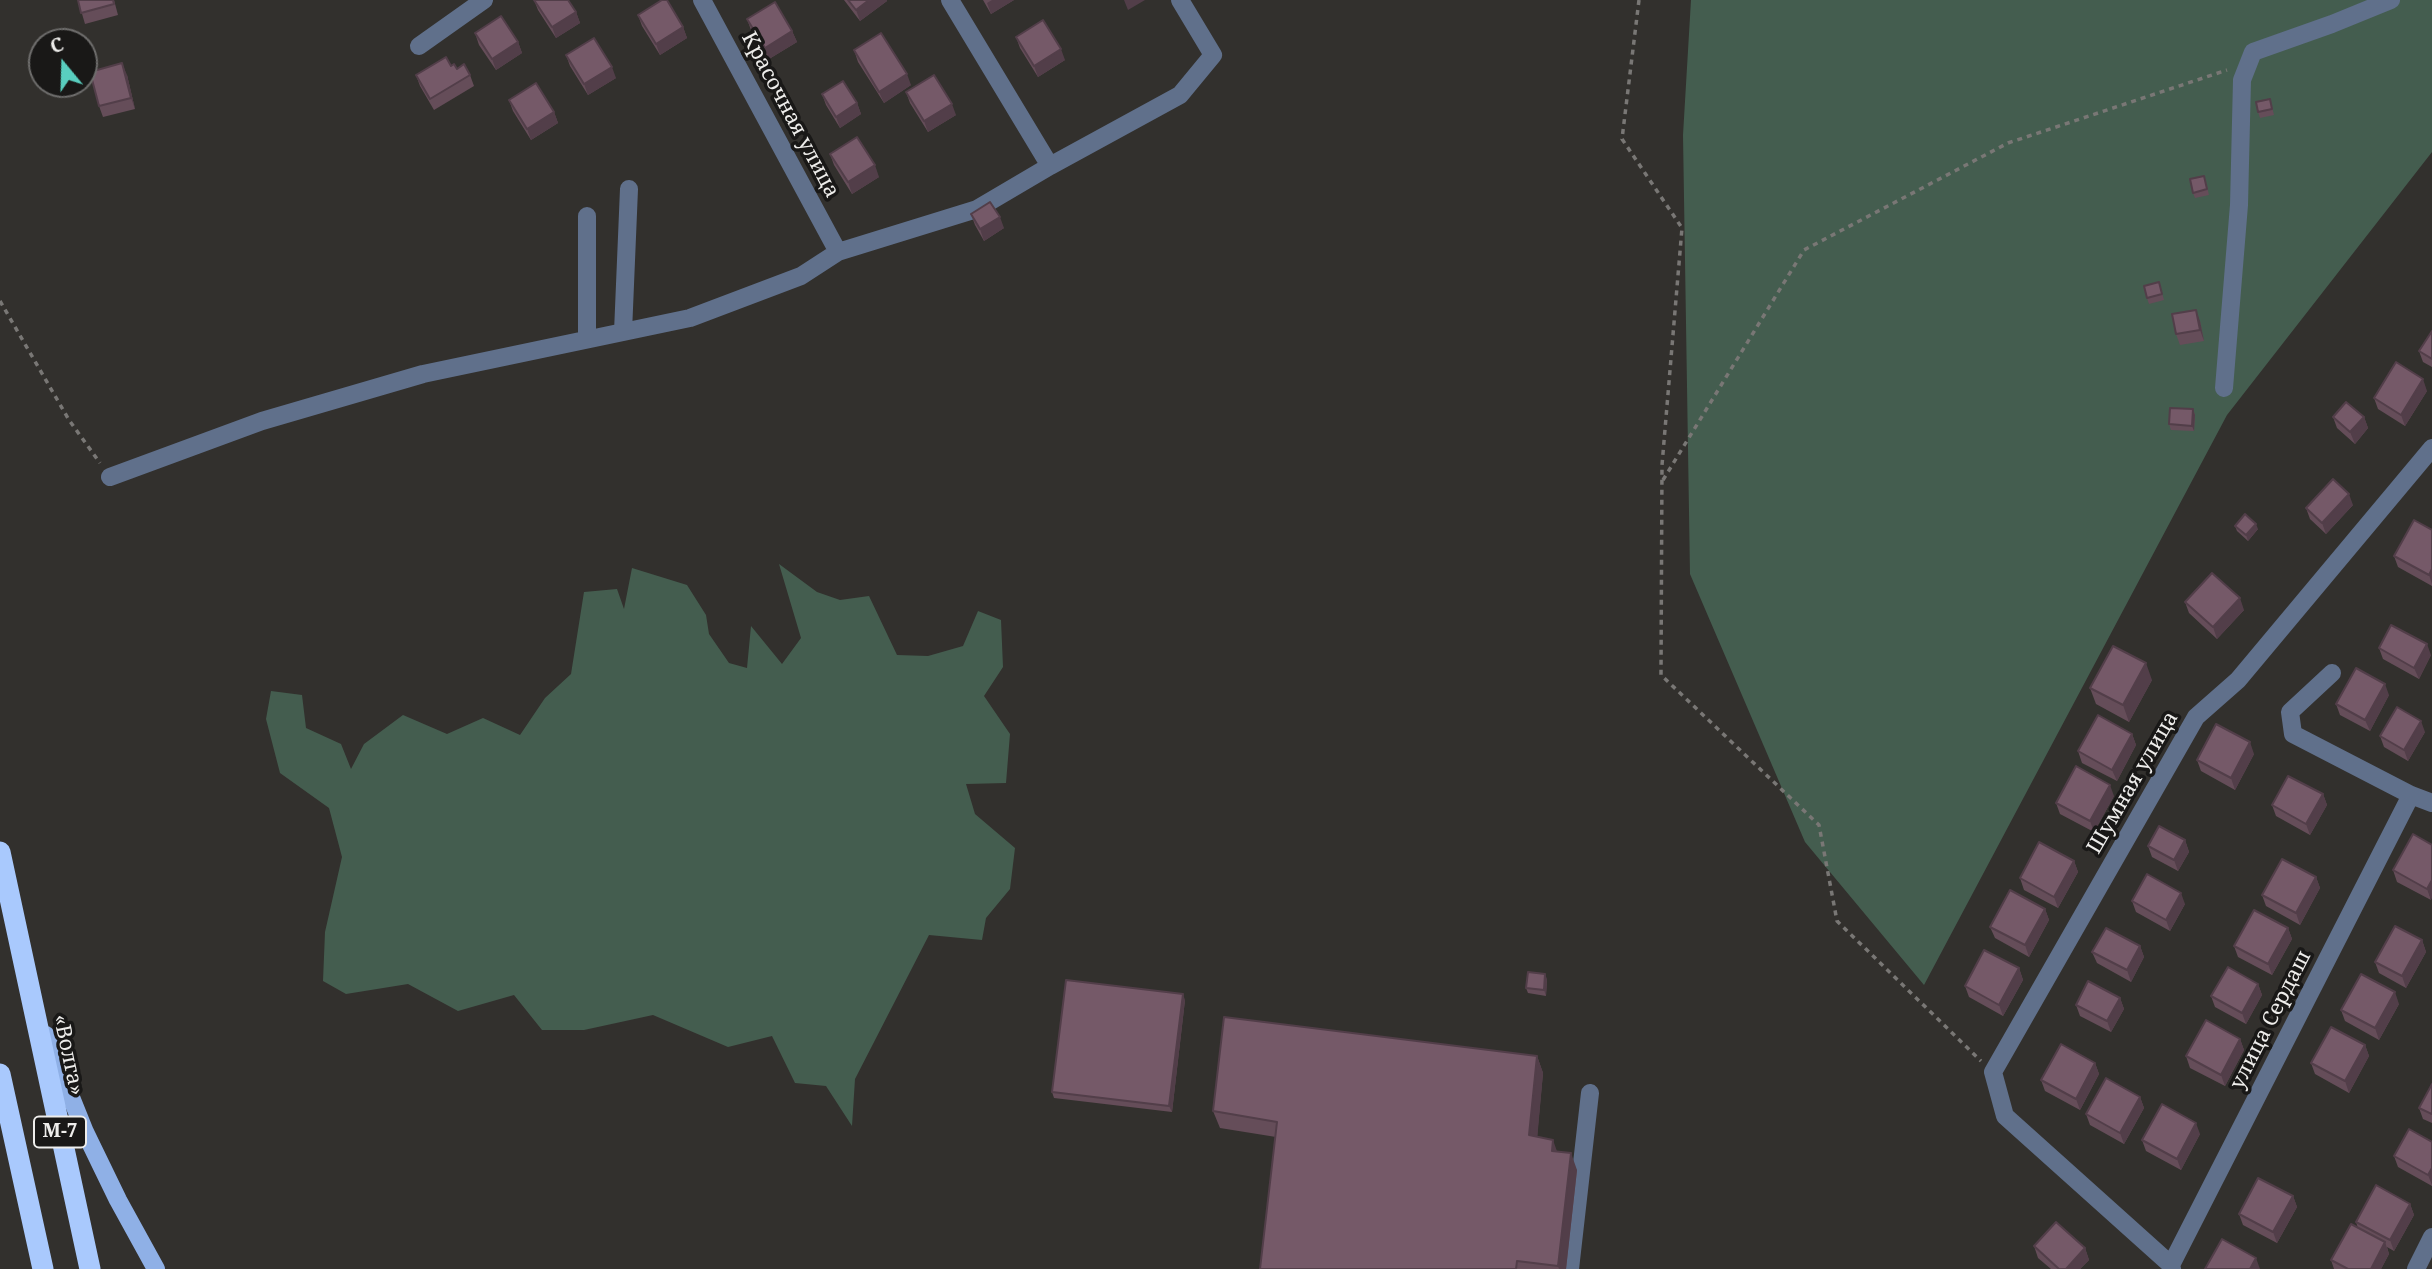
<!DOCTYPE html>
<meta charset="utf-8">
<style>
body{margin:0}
#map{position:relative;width:2432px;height:1269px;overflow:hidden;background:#32302d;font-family:"Noto Serif",serif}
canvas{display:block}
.north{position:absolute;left:28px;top:28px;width:70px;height:70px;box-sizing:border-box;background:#191817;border:2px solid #6e6d6c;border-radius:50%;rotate:341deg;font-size:19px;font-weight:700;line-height:28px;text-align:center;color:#eeedeb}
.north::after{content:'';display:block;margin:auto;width:24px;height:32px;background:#59cebf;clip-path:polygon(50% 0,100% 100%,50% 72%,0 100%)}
</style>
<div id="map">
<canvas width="2432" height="1269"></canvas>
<div class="north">С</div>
</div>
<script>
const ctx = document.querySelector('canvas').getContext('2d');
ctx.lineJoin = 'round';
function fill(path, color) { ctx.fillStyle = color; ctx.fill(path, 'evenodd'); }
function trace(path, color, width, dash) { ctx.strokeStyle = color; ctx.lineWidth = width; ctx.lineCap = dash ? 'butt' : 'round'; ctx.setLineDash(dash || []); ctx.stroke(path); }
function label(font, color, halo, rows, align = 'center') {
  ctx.font = font + ' "Noto Serif",serif'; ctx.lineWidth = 7; ctx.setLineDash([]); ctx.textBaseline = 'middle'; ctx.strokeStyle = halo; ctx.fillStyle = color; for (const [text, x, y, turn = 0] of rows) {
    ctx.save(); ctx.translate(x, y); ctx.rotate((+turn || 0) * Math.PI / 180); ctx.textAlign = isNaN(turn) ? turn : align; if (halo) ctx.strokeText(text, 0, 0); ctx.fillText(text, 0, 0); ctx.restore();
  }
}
fill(new Path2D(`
 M1691 0H2432V152L2227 415 1924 985 1805 842 1690 574 1683 135Z
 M779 564 817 592 840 600 869 596 897 655 928 656 963 646 978 611 1001 620 1003 667 984 696 1010 734 1006 783 966 784 975 814 1015 848 1010 889 986 918 982 940 929 935 855 1079 852 1126 826 1086 795 1083 772 1036 728 1047 653 1015 584 1030H542L514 995 458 1011 408 984 346 994 323 981 325 932 342 857 329 808 280 773 266 719 271 691 302 695 306 728 341 744 351 769 364 744 403 715 447 734 483 718 520 735 545 698 571 674 584 592 617 589 624 609 632 568 687 585 706 615 709 634 729 663 747 668 751 626 782 664 801 638Z`), '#445d4f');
trace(new Path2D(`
 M1639 0 1622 139 1682 228 1662 465 1661 675 1819 825 1837 921 1981 1061
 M0 301 69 420 100 463
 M1663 480 1804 250 2008 143 2227 70`), '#797775', 3.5, [5, 5]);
trace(new Path2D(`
 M702 0 838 252
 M950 0 1050 166
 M419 46 484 0
 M623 332 629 189
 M587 339V216
 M2224 388 2239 205 2242 80 2253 52 2332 24 2391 0
 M110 477 262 421 423 374 690 318 801 276 838 252 977 209 1050 166 1180 95 1213 55 1180 0
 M2332 673 2290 712 2293 734 2411 795 2432 803
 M2171 1265 2411 795
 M1570 1269 1590 1093
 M2172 1269 2171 1265 2005 1116 1993 1072 2196 717 2238 680 2432 448
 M2416 1269 2432 1237`), '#60708b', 18);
trace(new Path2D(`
 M46 1035 85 1132 118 1200 156 1269`), '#8fb0e6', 18);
trace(new Path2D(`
 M0 852 90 1269
 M0 1074 43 1269`), '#a9c9fd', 21);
fill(new Path2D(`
 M78 0H114L118 15 85 24Z
 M534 0 576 12 580 23 556 38 538 10Z
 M844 0H887V1L860 21Z
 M983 0H1014L991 14Z
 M638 15 683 27 687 38 660 55 642 26Z
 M747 19 792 31 797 42 769 59 751 30Z
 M475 33 518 42 522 53 496 70 479 45Z
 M1016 37 1065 60 1038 77 1020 48Z
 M854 50 911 85 884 103 858 62Z
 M566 55 616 78 588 95 570 66Z
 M457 69 470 75 474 86 434 110 420 86 416 75Z
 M127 75 135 109 103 117 99 106Z
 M906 92 956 115 928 132 910 103Z
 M822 94 857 103 861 114 840 128 826 105Z
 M2270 99 2274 115 2260 118 2258 112Z
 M509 100 554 112 558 123 531 140 513 111Z
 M830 154 879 177 852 194 834 165Z
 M2206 182 2209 195 2195 198 2193 193Z
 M971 214 1004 228 984 241 975 225Z
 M2159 282 2164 300 2149 304 2147 298Z
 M2200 321 2204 341 2180 345 2176 334Z
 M2432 331V367L2423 362 2419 351Z
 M2427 391 2405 426 2378 409 2374 398Z
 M2193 409 2195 415 2194 431 2171 430 2169 424Z
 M2333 417H2364L2368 428 2355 444 2337 428Z
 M2353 505 2326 534 2310 519 2306 508Z
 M2235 526 2258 529 2248 541 2237 531Z
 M2432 530V586L2398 567 2394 556Z
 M2185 602 2244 610 2217 639 2189 613Z
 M2379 648 2431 655 2419 679 2383 659Z
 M2152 680 2129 722 2096 704 2090 688Z
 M2389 695 2370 731 2340 715 2336 704Z
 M2425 732 2408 761 2384 747 2380 736Z
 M2132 734 2136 745 2117 781 2082 763 2078 751Z
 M2254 754 2235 790 2201 771 2197 760Z
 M2323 794 2327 805 2310 835 2276 816 2272 805Z
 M2114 796 2094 832 2060 814 2056 803Z
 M2413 834 2431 900 2397 882 2393 870Z
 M2185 840 2189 852 2178 871 2152 857 2148 846Z
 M2074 861 2078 872 2058 908 2024 890 2020 878Z
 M2316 877 2320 888 2300 925 2266 906 2262 895Z
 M2132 901 2185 904 2170 931 2136 912Z
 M2045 909 2049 920 2029 957 1995 938 1990 927Z
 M2288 928 2292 939 2272 975 2238 957 2234 946Z
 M2422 940 2426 952 2406 988 2379 973 2375 962Z
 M2140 946 2144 957 2131 982 2097 963 2092 952Z
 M2019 968 2023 980 2003 1016 1969 997 1965 986Z
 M1547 979 1546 996 1528 993 1526 988Z
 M2258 984 2262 995 2246 1024 2215 1007 2211 996Z
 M2120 998 2124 1009 2111 1032 2080 1016 2076 1005Z
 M1185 1000 1172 1112 1054 1098 1052 1092Z
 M2399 1004 2379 1040 2345 1021 2341 1010Z
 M2240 1039 2244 1050 2225 1086 2190 1068 2186 1056Z
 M2365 1045 2369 1056 2349 1093 2315 1074 2311 1063Z
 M1537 1056 1543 1073 1537 1137 1557 1151 1577 1170 1566 1269H1260L1276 1137 1220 1128 1213 1111Z
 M2095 1063 2099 1074 2080 1110 2045 1091 2041 1080Z
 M2432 1084V1123L2423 1119 2419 1108Z
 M2140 1097 2144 1108 2124 1144 2090 1125 2086 1114Z
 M2200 1134 2181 1170 2146 1151 2142 1140Z
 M2432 1142V1186L2398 1167 2394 1156Z
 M2293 1196 2297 1207 2277 1243 2243 1225 2239 1214Z
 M2410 1204 2414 1215 2394 1251 2387 1247 2389 1254 2381 1269H2334L2331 1260 2358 1228 2356 1222Z
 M2034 1246 2085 1248 2089 1260 2080 1269H2051L2038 1258Z`), '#654d59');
fill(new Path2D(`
 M870 0H887V1L860 21 856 10Z
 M992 0H1014L991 14 987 3Z
 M1124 0H1145L1128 10Z
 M576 12 580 23 556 38 552 27Z
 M683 27 687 38 660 55 656 44Z
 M792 31 797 42 769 59 765 48Z
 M518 42 522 53 496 70 492 59Z
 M1061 49 1065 60 1038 77 1034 66Z
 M122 63 127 75 135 109 131 98Z
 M612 67 616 78 588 95 584 84Z
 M907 74 911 85 884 103 879 92Z
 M857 103 861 114 840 128 836 117Z
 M952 104 956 115 928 132 924 121Z
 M554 112 558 123 531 140 527 129Z
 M875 165 879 177 852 194 848 182Z
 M1000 217 1004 228 984 241 980 229Z
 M2196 310 2200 321 2204 341 2200 330Z
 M2423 379 2427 391 2405 426 2401 415Z
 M2193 409 2195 415 2194 431 2192 426Z
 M2364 417 2368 428 2355 444 2350 432Z
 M2349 494 2353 505 2326 534 2322 523Z
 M2256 524 2258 529 2248 541 2246 535Z
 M2432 569V584L2429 575Z
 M2240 598 2244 610 2217 639 2213 627Z
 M2427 644 2431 655 2419 679 2414 668Z
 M2146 663 2152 680 2129 722 2123 705Z
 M2385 684 2389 695 2370 731 2365 720Z
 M2421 721 2425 732 2408 761 2404 750Z
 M2132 734 2136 745 2117 781 2112 770Z
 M2250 742 2254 754 2235 790 2231 778Z
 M2110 785 2114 796 2094 832 2090 821Z
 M2323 794 2327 805 2310 835 2306 824Z
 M2185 840 2189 852 2178 871 2174 860Z
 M2074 861 2078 872 2058 908 2054 897Z
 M2316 877 2320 888 2300 925 2296 913Z
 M2432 880V898L2431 900 2427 889Z
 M2181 893 2185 904 2170 931 2166 920Z
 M2045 909 2049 920 2029 957 2025 945Z
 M2288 928 2292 939 2272 975 2268 964Z
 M2422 940 2426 952 2406 988 2402 976Z
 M2140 946 2144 957 2131 982 2127 970Z
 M2019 968 2023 980 2003 1016 1999 1005Z
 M1545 974 1547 979 1546 996 1544 990Z
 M2258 984 2262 995 2246 1024 2242 1013Z
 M2395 992 2399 1004 2379 1040 2375 1028Z
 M1183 994 1185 1000 1172 1112 1169 1106Z
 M2120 998 2124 1009 2111 1032 2107 1021Z
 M2240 1039 2244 1050 2225 1086 2221 1075Z
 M2365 1045 2369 1056 2349 1093 2345 1081Z
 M1537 1056 1543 1073 1536 1152 1529 1135Z
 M2095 1063 2099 1074 2080 1110 2076 1099Z
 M2140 1097 2144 1108 2124 1144 2120 1133Z
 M2196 1123 2200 1134 2181 1170 2177 1159Z
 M1553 1140 1559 1157 1552 1151Z
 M1571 1153 1577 1170 1566 1269H1559L1558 1266Z
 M2432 1168V1185L2428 1175Z
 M2293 1196 2297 1207 2277 1243 2273 1232Z
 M2410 1204 2414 1215 2394 1251 2390 1240Z
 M2385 1242 2389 1254 2381 1269H2371Z
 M2085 1248 2089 1260 2080 1269H2066Z
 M2256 1258 2260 1269H2250Z`), '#523e49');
const building = new Path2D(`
 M78 0H113L114 4 81 13Z
 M534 0H568L576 12 552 27Z
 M662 0H667L683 27 656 44 638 15Z
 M848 0H869L856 10Z
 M775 2 792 31 765 48 747 19Z
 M501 16 518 42 492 59 475 33Z
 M1043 20 1061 49 1034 66 1016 37Z
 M881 33 907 74 879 92 854 50Z
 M594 38 612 67 584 84 566 55Z
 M446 57 451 66 454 64 457 69 464 64 470 75 430 99 416 75Z
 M122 63 131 98 99 106 90 72Z
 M934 75 952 104 924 121 906 92Z
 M843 81 857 103 836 117 822 94Z
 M536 83 554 112 527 129 509 100Z
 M2270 99 2272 109 2258 112 2256 102Z
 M857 137 875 165 848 182 830 154Z
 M2204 176 2207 189 2193 193 2190 179Z
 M990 202 1000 217 980 229 971 214Z
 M2159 282 2162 294 2147 298 2144 286Z
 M2196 310 2200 330 2176 334 2172 314Z
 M2432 331V359L2419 351Z
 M2396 362 2423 379 2401 415 2374 398Z
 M2346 402 2364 417 2350 432 2333 417Z
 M2170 408 2193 409 2192 426 2169 424Z
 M2333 479 2349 494 2322 523 2306 508Z
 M2245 514 2256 524 2246 535 2235 526Z
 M2414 520 2432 530V569L2429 575 2394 556Z
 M2212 573 2240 598 2213 627 2185 602Z
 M2391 625 2427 644 2414 668 2379 648Z
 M2113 646 2146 663 2123 705 2090 688Z
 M2356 668 2385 684 2365 720 2336 704Z
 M2397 707 2421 721 2404 750 2380 736Z
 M2098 715 2132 734 2112 770 2078 751Z
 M2216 724 2250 742 2231 778 2197 760Z
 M2076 766 2110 785 2090 821 2056 803Z
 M2288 776 2323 794 2306 824 2272 805Z
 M2159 826 2185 840 2174 860 2148 846Z
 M2413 834 2432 845V880L2427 889 2393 870Z
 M2039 842 2074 861 2054 897 2020 878Z
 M2282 859 2316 877 2296 913 2262 895Z
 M2147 874 2181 893 2166 920 2132 901Z
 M2010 890 2045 909 2025 945 1990 927Z
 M2254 910 2288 928 2268 964 2234 946Z
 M2395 926 2422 940 2402 976 2375 962Z
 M2106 928 2140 946 2127 970 2092 952Z
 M1984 950 2019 968 1999 1005 1965 986Z
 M2228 967 2258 984 2242 1013 2211 996Z
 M1528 972 1545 974 1544 990 1526 988Z
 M2361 974 2395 992 2375 1028 2341 1010Z
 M1066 980 1183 994 1169 1106 1052 1092Z
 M2088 981 2120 998 2107 1021 2076 1005Z
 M1224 1017 1537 1056 1529 1135 1553 1140 1552 1151 1571 1153 1558 1266 1517 1261 1516 1269H1260L1277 1122 1213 1111Z
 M2206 1020 2240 1039 2221 1075 2186 1056Z
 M2331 1027 2365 1045 2345 1081 2311 1063Z
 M2061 1044 2095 1063 2076 1099 2041 1080Z
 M2106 1078 2140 1097 2120 1133 2086 1114Z
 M2432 1084V1114L2419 1108Z
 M2162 1104 2196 1123 2177 1159 2142 1140Z
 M2409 1129 2432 1142V1168L2428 1175 2394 1156Z
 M2258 1178 2293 1196 2273 1232 2239 1214Z
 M2376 1185 2410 1204 2390 1240 2356 1222Z
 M2056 1222 2085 1248 2066 1269H2059L2034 1246Z
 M2351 1224 2385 1242 2371 1269H2348L2331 1260Z
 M2222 1239 2256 1258 2250 1269H2205Z`);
fill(building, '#755968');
trace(building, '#523e49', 2);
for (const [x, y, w] of [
 [60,1132,52]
]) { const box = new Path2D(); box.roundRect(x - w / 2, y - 15.5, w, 31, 5); ctx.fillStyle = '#191817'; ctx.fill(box); trace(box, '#eeedeb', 2); }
label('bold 19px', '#eeedeb', null, [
 ["М-7",60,1132]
]);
label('21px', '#eeedeb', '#191817', [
 ["Красочная улица",790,115,62],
 ["Шумная улица",2133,783,-60],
 ["улица Сердаш",2271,1020,-63],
 ["«Волга»",68,1055,78]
]);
</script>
